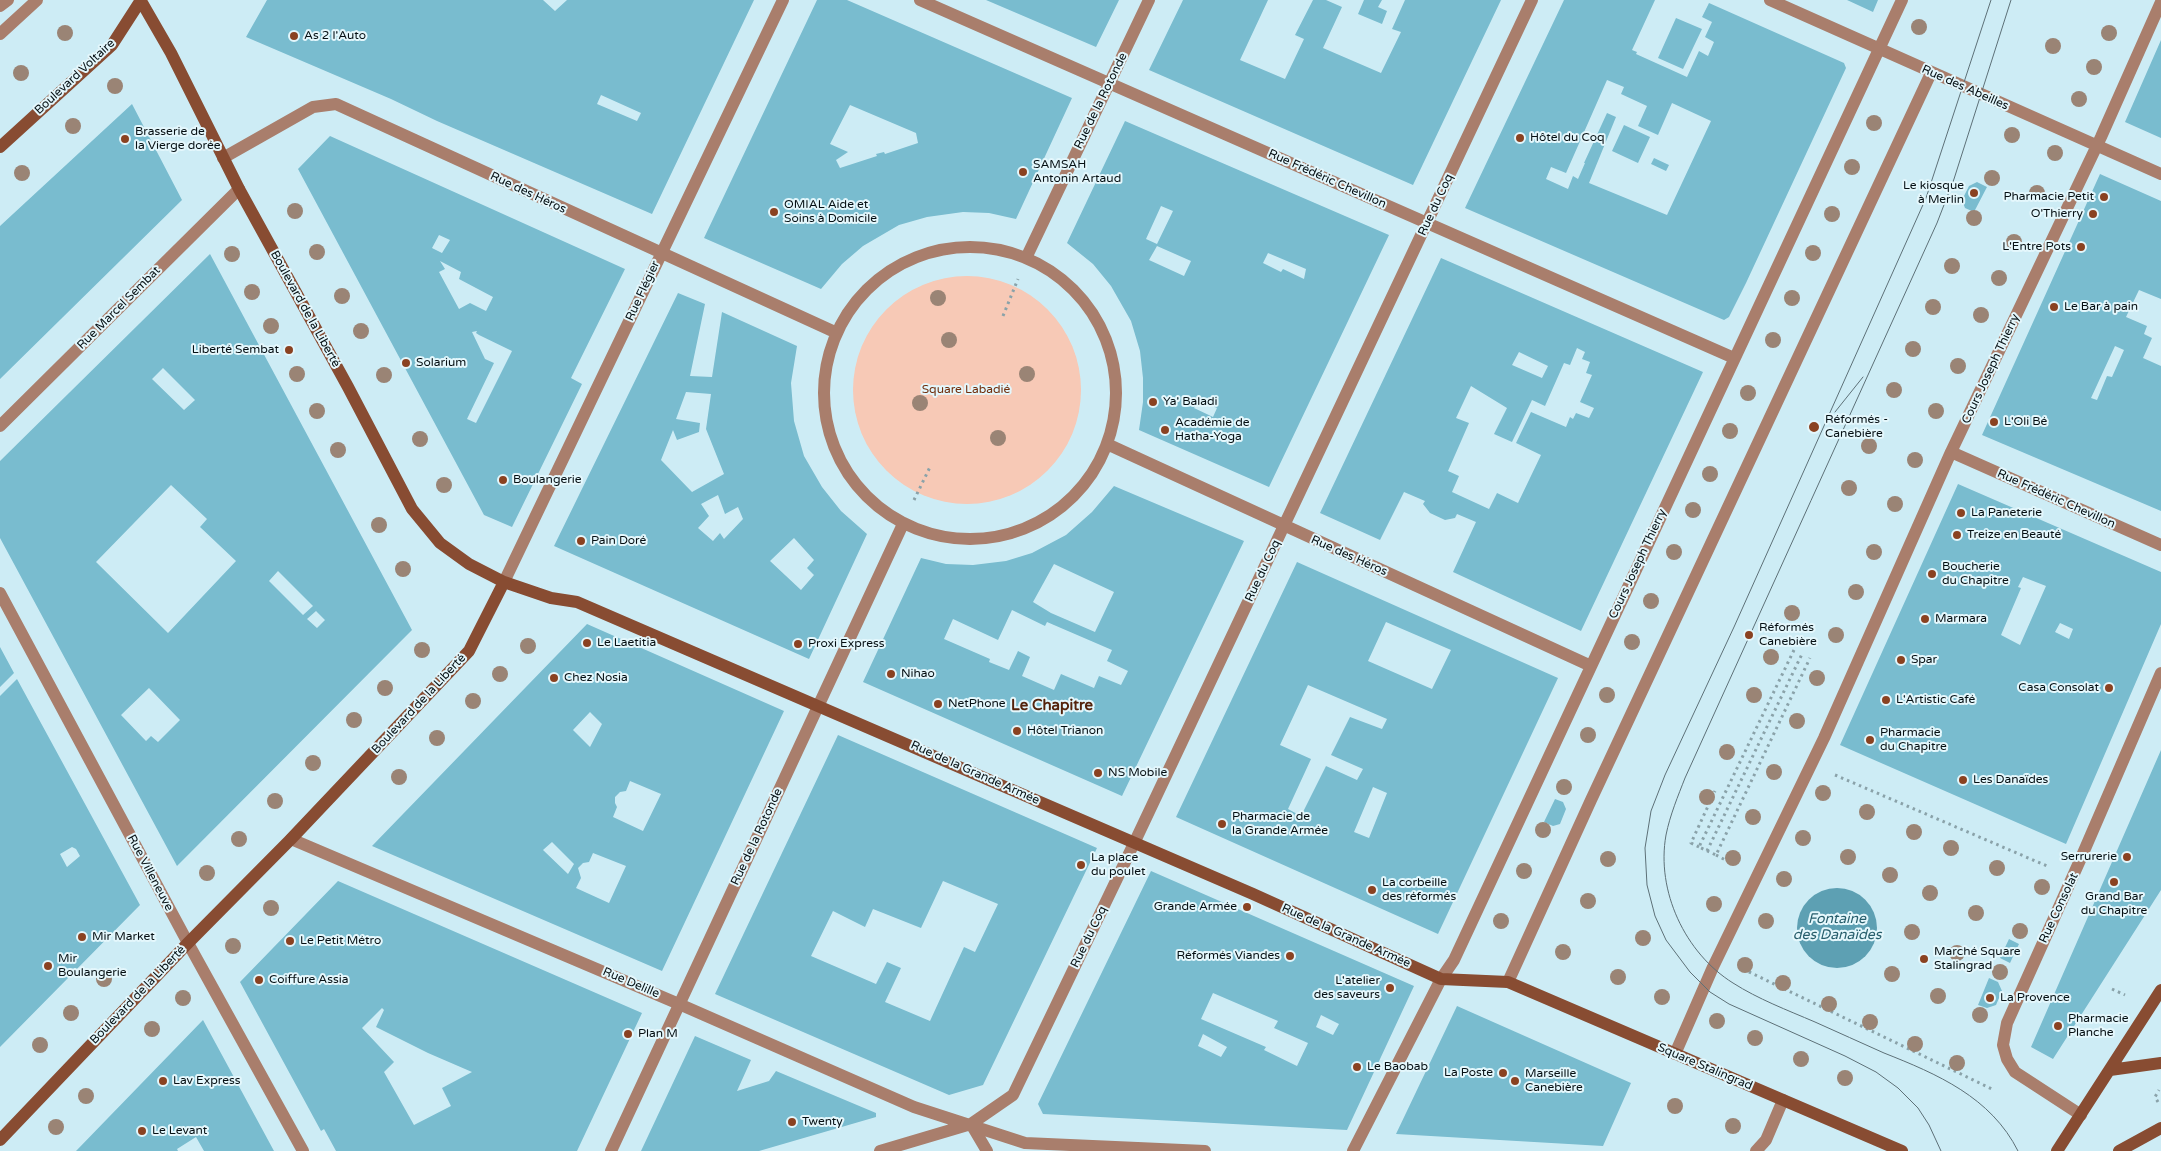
<!DOCTYPE html>
<meta charset="utf-8">
<style>
body{margin:0}
canvas{display:block;background:#cdecf5}
</style>
<canvas width="2161" height="1151"></canvas>
<script>
const ctx = document.querySelector('canvas').getContext('2d');
ctx.lineJoin = 'round';
function fill(path, color) { ctx.fillStyle = color; ctx.fill(path, 'evenodd'); }
function trace(path, color, width, dash) { ctx.strokeStyle = color; ctx.lineWidth = width; ctx.lineCap = dash ? 'butt' : 'round'; ctx.setLineDash(dash || []); ctx.stroke(path); }
function label(font, color, halo, rows, align = 'center') {
  ctx.font = font + ' "Varela Round",sans-serif'; ctx.lineWidth = 4; ctx.setLineDash([]); ctx.textBaseline = 'middle'; ctx.strokeStyle = halo; ctx.fillStyle = color; for (const [text, x, y, turn = 0] of rows) {
    ctx.save(); ctx.translate(x, y); ctx.rotate((+turn || 0) * Math.PI / 180); ctx.textAlign = isNaN(turn) ? turn : align; if (halo) ctx.strokeText(text, 0, 0); ctx.fillText(text, 0, 0); ctx.restore();
  }
}
fill(new Path2D(`
 M853 390a114 114 0 1 1 228 0a114 114 0 1 1-228 0Z`), '#f7c9b6');
fill(new Path2D(`
 M1797 928a40 40 0 1 1 80 0a40 40 0 1 1-80 0Z`), '#5da0b3');
fill(new Path2D(`
 M267 0H543L555 11 567 0H754L652 214 437 121 391 99 246 37ZM601 95 641 113 637 121 597 104Z
 M817 0H847L1072 98 1016 219 989 213 963 212 927 217 899 225 863 246 842 264 821 289 704 238ZM850 105 916 133 918 143 885 154 884 152 876 154 877 156 840 168 836 160 848 152 830 144Z
 M986 0H1119L1096 47Z
 M1183 0H1268L1240 60 1285 79 1304 39 1295 35 1313 0H1326L1342 7 1323 48 1381 73 1401 32 1392 29 1405 0H1501L1413 185 1149 70Z
 M1364 0H1382L1378 7 1387 11 1382 24 1358 14Z
 M1564 0H1655L1632 50 1637 52 1636 54 1687 77 1699 51 1708 56 1714 42 1705 37 1712 22 1702 17 1709 3 1844 63 1846 68 1746 283 1729 317 1724 320 1465 208ZM1607 80 1624 87 1621 94 1647 106 1638 126 1658 135 1672 103 1711 121 1667 215 1589 183 1616 117 1607 113 1584 163H1585L1578 179 1573 176 1568 189 1546 179 1551 167 1566 173Z
 M1847 0H1878L1873 12Z
 M1676 18 1702 29 1683 69 1658 58Z
 M2161 40V138L2125 122Z
 M132 104 182 200 0 379V226Z
 M1125 121 1389 235 1269 487 1139 430 1143 402V378L1140 351 1131 321 1111 286 1093 264 1067 243ZM1161 206 1173 211 1157 244 1146 239ZM1157 246 1191 261 1184 276 1149 260ZM1268 253 1306 269 1304 279 1283 269 1281 272 1263 263ZM1199 400 1217 408 1213 417 1194 408Z
 M1624 125 1650 137 1638 163 1612 151Z
 M330 136 625 269 571 378 582 384 512 527 484 515 298 169ZM439 235 450 240 442 253 432 248ZM440 261 461 272 459 279 493 297 486 311 470 303 459 309 439 272 445 269ZM477 331 476 333 479 335 512 351 476 423 467 419 494 363 485 359 472 332Z
 M1654 158 1669 165 1666 171 1651 164Z
 M2100 174 2161 201V299L2139 290 2126 317 2147 326 2144 334 2152 338 2143 358 2161 366V511L1982 435ZM2115 346 2124 350 2112 377 2107 376 2097 400 2091 398Z
 M1977 182 1987 187 1974 212 1965 208 1962 200 1969 186Z
 M210 254 412 630 177 866 0 538V461ZM163 368 195 400 184 410 152 379ZM171 485 207 519 200 527 236 561 168 633 96 562ZM278 571 313 606 303 615 269 581ZM316 611 325 620 317 628 307 619ZM149 688 180 720 158 742 151 736 146 741 121 715Z
 M1441 258 1703 372 1581 631 1453 572 1476 522 1457 514 1455 518 1445 520 1430 513 1423 504 1425 501 1404 492 1380 540 1320 513ZM1577 348 1585 352 1582 359 1590 362 1586 373 1592 375 1580 402 1594 408 1589 418 1576 413 1573 419 1570 417 1566 427 1531 412 1516 443 1541 455 1518 503 1497 493 1489 509 1452 492 1459 476 1448 471 1469 423 1456 418 1471 386 1507 408 1494 434 1512 442 1532 400 1545 406 1564 363 1570 365ZM1519 352 1548 366 1542 378 1512 365Z
 M678 293 705 304 690 376 712 377 722 312 797 346 791 383 794 421 804 456 822 487 841 511 867 534 809 659 554 546ZM686 392 711 394 706 429 724 474 692 492 661 460 673 430 677 440 699 432 700 423 676 419ZM718 495 725 514 738 507 743 519 724 539 720 533 713 541 698 528 709 516 701 504ZM794 538 814 560 807 568 814 575 801 590 770 561Z
 M1958 484 2161 572V624L2066 844 1840 745ZM2023 577 2046 586 2020 645 2001 635 2021 588 2018 587ZM2060 623 2073 629 2069 639 2055 632Z
 M1114 486 1244 541 1122 796 863 682 921 558 946 564 973 565 1006 561 1032 553 1066 535 1092 512ZM1054 564 1114 592 1095 632 1051 613 1033 602ZM1012 610 1045 626 1047 622 1112 650 1107 661 1128 671 1121 685 1099 676 1094 688 1061 674 1054 690 1022 676 1030 657 1018 651 1009 670 989 662 990 659 944 639 953 619 998 640Z
 M1297 562 1558 678 1438 934 1176 817ZM1386 622 1451 650 1432 689 1368 661ZM1308 685 1387 719 1382 729 1350 717 1331 755 1363 769 1357 780 1326 766 1301 816 1288 809 1311 759 1280 745ZM1373 787 1387 793 1369 838 1354 832Z
 M587 624 784 711 662 971 372 846ZM590 712 602 724 590 747 573 730ZM630 781 661 794 643 831 613 817 617 807 615 803V797L620 792 626 791ZM552 842 574 864 568 874 543 850ZM593 853 626 866 609 903 576 888 581 878 578 868 583 863 589 862Z
 M0 647 14 673 0 687Z
 M17 679 140 905 0 1047V696ZM72 847 76 849 80 856 67 867 60 854Z
 M838 735 1097 848 983 1085 949 1095 715 994ZM943 881 998 904 975 952 964 947 930 1021 885 1002 901 968 887 962 876 984 811 956 833 911 865 927 873 909 921 928Z
 M2161 750V890L2053 1059 2031 1047Z
 M1555 799 1563 802 1566 809 1560 824 1553 826 1544 822Z
 M1151 871 1414 986 1347 1130 1043 1114 1038 1104ZM1213 993 1278 1021 1274 1028 1308 1043 1297 1066 1264 1050 1266 1047 1201 1019ZM1321 1015 1339 1024 1333 1035 1316 1027ZM1203 1034 1227 1047 1221 1057 1198 1046Z
 M338 881 642 1013 577 1151H336L324 1129 321 1131 240 982ZM382 1008 384 1010 376 1027 428 1053 472 1072 442 1088 451 1106 414 1125 384 1072 394 1062 362 1028Z
 M2009 939 2019 944 2010 963 2000 958Z
 M1989 978 1998 982 2002 991 1996 1005 1987 1008 1978 1005Z
 M1457 1006 1631 1083 1603 1146 1396 1134Z
 M203 1020 274 1151H204L196 1137 177 1149 178 1151H76Z
 M695 1036 751 1060 737 1091 769 1081 776 1071 876 1113V1117L759 1151H641Z`), '#79bccf');
trace(new Path2D(`
 M1003 316 1018 279
 M914 500 931 465
 M1794 650 1699 847 1716 855 1810 658
 M1835 775 2047 866
 M1699 847 1691 843 1715 791
 M1707 851 1802 654
 M1716 855 1733 864
 M1743 969 1994 1090
 M2112 989 2125 995
 M2158 1102 2155 1097 2159 1090`), '#8aa2a9', 3, [2.5, 4]);
trace(new Path2D(`
 M0 6 8 0
 M0 34 37 0`), '#a97e6c', 12);
trace(new Path2D(`
 M920 0 1734 358
 M1770 0 2161 174
 M223 158 313 107 336 104 837 333
 M824 393a146 146 0 1 1 292 0a146 146 0 1 1-292 0Z
 M1027 256 1149 0
 M0 426 239 189
 M1107 444 1591 666
 M1951 452 2161 545
 M504 582 783 0
 M0 593 188 943 303 1151
 M291 839 679 1004 914 1107 1025 1143 1205 1151
 M1508 982 1591 800 1931 73
 M1675 1054 1713 967 1824 738 1951 452 2101 137 2161 2
 M2081 1115 2015 1072 2007 1059 2003 1045 2007 1023 2081 858 2161 673
 M971 1124 987 1151
 M611 1151 903 524
 M880 1151 971 1124 1013 1095 1138 835 1532 0
 M1353 1151 1441 979 1454 960 1902 0
 M1756 1151 1766 1140 1783 1100`), '#a97e6c', 12);
trace(new Path2D(`
 M141 1 171 53 239 189 348 387 412 509 440 543 469 564 504 582 551 598 577 602 1253 894 1441 979 1508 982 1902 1151
 M0 147 112 45 141 0
 M2110 1070 2161 1063
 M0 1140 188 943 291 839 469 651 504 582
 M2057 1151 2161 990
 M2119 1151 2161 1128`), '#884c32', 12);
trace(new Path2D(`
 M2011 0 1954 179 1937 223 1685 778C1678 796 1670 815 1666 835 1656 891 1685 953 1733 983 1758 999 1787 1010 1815 1022 1838 1032 1861 1043 1884 1053 1937 1074 1991 1097 2018 1151
 M1835 412 1863 377
 M1941 1151 1929 1125 1918 1108 1898 1088 1876 1072 1845 1056 1729 1004 1710 992 1690 972 1666 940 1655 916 1647 885 1645 848 1651 811 1665 775 1734 627 1926 198 1991 0`), '#5d7077', 1);
ctx.fillStyle = '#9a8475';
for (const [x, y] of [
 [1919,27],
 [65,33],
 [2109,33],
 [2053,46],
 [2094,67],
 [21,73],
 [115,86],
 [2079,99],
 [1874,123],
 [73,126],
 [2012,135],
 [2055,153],
 [1852,167],
 [22,173],
 [1992,178],
 [2037,193],
 [295,211],
 [1832,214],
 [1974,218],
 [2014,242],
 [317,252],
 [1813,253],
 [232,254],
 [1952,266],
 [1999,278],
 [252,292],
 [342,296],
 [938,298],
 [1792,298],
 [1933,307],
 [1981,315],
 [271,326],
 [361,331],
 [949,340],
 [1773,340],
 [1913,349],
 [1958,366],
 [297,374],
 [1027,374],
 [384,375],
 [1894,390],
 [1748,393],
 [920,403],
 [317,411],
 [1936,411],
 [1730,431],
 [998,438],
 [420,439],
 [1869,446],
 [338,450],
 [1915,460],
 [1710,474],
 [444,485],
 [1849,488],
 [1895,504],
 [1693,510],
 [379,525],
 [1674,552],
 [1874,552],
 [403,569],
 [1856,592],
 [1651,601],
 [1792,613],
 [1836,635],
 [1632,642],
 [528,646],
 [422,650],
 [1771,657],
 [500,674],
 [1817,678],
 [385,688],
 [1607,695],
 [1754,695],
 [473,701],
 [354,720],
 [1797,721],
 [1588,735],
 [437,738],
 [1727,752],
 [313,763],
 [1774,772],
 [399,777],
 [1564,787],
 [1823,793],
 [1707,797],
 [275,801],
 [1867,812],
 [1753,817],
 [1543,830],
 [1914,832],
 [1803,838],
 [239,839],
 [1951,848],
 [1848,857],
 [1733,858],
 [1608,859],
 [1997,868],
 [1524,871],
 [207,873],
 [1890,875],
 [1784,879],
 [2042,887],
 [1930,893],
 [1588,901],
 [1714,904],
 [271,908],
 [1976,913],
 [1501,921],
 [1766,921],
 [2020,931],
 [1912,932],
 [1643,938],
 [233,946],
 [1563,952],
 [1957,953],
 [1745,965],
 [2000,972],
 [1892,974],
 [1618,977],
 [104,979],
 [1783,983],
 [1938,996],
 [1662,997],
 [183,998],
 [1829,1004],
 [71,1013],
 [1980,1015],
 [1717,1021],
 [1870,1022],
 [152,1029],
 [1755,1038],
 [1915,1044],
 [40,1045],
 [1801,1059],
 [1957,1063],
 [1845,1078],
 [86,1096],
 [1675,1106],
 [1733,1126],
 [56,1127]
]) { ctx.beginPath(); ctx.arc(x, y, 8, 0, 2 * Math.PI); ctx.fill(); }
for (const [x, y, r, color] of [
 [294,36,5,"#8a4221"],
 [1520,138,5,"#8a4221"],
 [125,139,5,"#8a4221"],
 [1023,172,5,"#8a4221"],
 [1974,193,5,"#8a4221"],
 [2104,197,5,"#8a4221"],
 [774,212,5,"#8a4221"],
 [2093,214,5,"#8a4221"],
 [2081,247,5,"#8a4221"],
 [2054,307,5,"#8a4221"],
 [289,350,5,"#8a4221"],
 [406,363,5,"#8a4221"],
 [1153,402,5,"#8a4221"],
 [1994,422,5,"#8a4221"],
 [1814,427,6,"#8a4221"],
 [1165,430,5,"#8a4221"],
 [503,480,5,"#8a4221"],
 [1961,513,5,"#8a4221"],
 [1957,535,5,"#8a4221"],
 [581,541,5,"#8a4221"],
 [1932,574,5,"#8a4221"],
 [1925,619,5,"#8a4221"],
 [1749,635,5,"#8a4221"],
 [587,643,5,"#8a4221"],
 [798,644,5,"#8a4221"],
 [1901,660,5,"#8a4221"],
 [891,674,5,"#8a4221"],
 [554,678,5,"#8a4221"],
 [2109,688,5,"#8a4221"],
 [1886,700,5,"#8a4221"],
 [938,704,5,"#8a4221"],
 [1017,731,5,"#8a4221"],
 [1870,740,5,"#8a4221"],
 [1098,773,5,"#8a4221"],
 [1963,780,5,"#8a4221"],
 [1222,824,5,"#8a4221"],
 [2127,857,5,"#8a4221"],
 [1081,865,5,"#8a4221"],
 [2114,882,5,"#8a4221"],
 [1372,890,5,"#8a4221"],
 [1247,907,5,"#8a4221"],
 [82,937,5,"#8a4221"],
 [290,941,5,"#8a4221"],
 [1290,956,5,"#8a4221"],
 [1924,959,5,"#8a4221"],
 [48,966,5,"#8a4221"],
 [259,980,5,"#8a4221"],
 [1390,988,5,"#8a4221"],
 [1990,998,5,"#8a4221"],
 [2058,1026,5,"#8a4221"],
 [628,1034,5,"#8a4221"],
 [1357,1067,5,"#8a4221"],
 [1503,1073,5,"#8a4221"],
 [163,1081,5,"#8a4221"],
 [1515,1081,5,"#8a4221"],
 [792,1122,5,"#8a4221"],
 [142,1131,5,"#8a4221"]
]) { const dot = new Path2D(); dot.arc(x, y, r, 0, 2 * Math.PI); ctx.fillStyle = color; ctx.fill(dot); trace(dot, '#e4f7fc', 2); }
label('12px', '#050f13', '#e4f7fc', [
 ["As 2 l'Auto",304,36],
 ["Brasserie de",135,132],
 ["la Vierge dorée",135,146],
 ["Hôtel du Coq",1530,138],
 ["SAMSAH",1033,165],
 ["Antonin Artaud",1033,179],
 ["Le kiosque",1964,186,"right"],
 ["à Merlin",1964,200,"right"],
 ["Pharmacie Petit",2094,197,"right"],
 ["OMIAL Aide et",784,205],
 ["Soins à Domicile",784,219],
 ["O'Thierry",2083,214,"right"],
 ["L'Entre Pots",2071,247,"right"],
 ["Le Bar à pain",2064,307],
 ["Liberté Sembat",279,350,"right"],
 ["Solarium",416,363],
 ["Ya' Baladi",1163,402],
 ["Réformés -",1825,420],
 ["Canebière",1825,434],
 ["L'Oli Bé",2004,422],
 ["Académie de",1175,423],
 ["Hatha-Yoga",1175,437],
 ["Boulangerie",513,480],
 ["La Paneterie",1971,513],
 ["Treize en Beauté",1967,535],
 ["Pain Doré",591,541],
 ["Boucherie",1942,567],
 ["du Chapitre",1942,581],
 ["Marmara",1935,619],
 ["Réformés",1759,628],
 ["Canebière",1759,642],
 ["Le Laetitia",597,643],
 ["Proxi Express",808,644],
 ["Spar",1911,660],
 ["Nihao",901,674],
 ["Chez Nosia",564,678],
 ["Casa Consolat",2099,688,"right"],
 ["L'Artistic Café",1896,700],
 ["NetPhone",948,704],
 ["Hôtel Trianon",1027,731],
 ["Pharmacie",1880,733],
 ["du Chapitre",1880,747],
 ["NS Mobile",1108,773],
 ["Les Danaïdes",1973,780],
 ["Pharmacie de",1232,817],
 ["la Grande Armée",1232,831],
 ["Serrurerie",2117,857,"right"],
 ["La place",1091,858],
 ["du poulet",1091,872],
 ["La corbeille",1382,883],
 ["des réformés",1382,897],
 ["Grand Bar",2114,897,"center"],
 ["du Chapitre",2114,911,"center"],
 ["Grande Armée",1237,907,"right"],
 ["Mir Market",92,937],
 ["Le Petit Métro",300,941],
 ["Marché Square",1934,952],
 ["Stalingrad",1934,966],
 ["Réformés Viandes",1280,956,"right"],
 ["Mir",58,959],
 ["Boulangerie",58,973],
 ["Coiffure Assia",269,980],
 ["L'atelier",1380,981,"right"],
 ["des saveurs",1380,995,"right"],
 ["La Provence",2000,998],
 ["Pharmacie",2068,1019],
 ["Planche",2068,1033],
 ["Plan M",638,1034],
 ["Le Baobab",1367,1067],
 ["La Poste",1493,1073,"right"],
 ["Marseille",1525,1074],
 ["Canebière",1525,1088],
 ["Lav Express",173,1081],
 ["Twenty",802,1122],
 ["Le Levant",152,1131]
], 'left');
label('12px', '#050f13', '#e4f7fc', [
 ["Boulevard Voltaire",75,77,-43],
 ["Rue des Abeilles",1965,88,24],
 ["Rue de la Rotonde",1101,101,-64],
 ["Rue Frédéric Chevillon",1327,179,24],
 ["Rue des Héros",528,193,25],
 ["Rue du Coq",1436,205,-65],
 ["Rue Flégier",643,291,-65],
 ["Rue Marcel Sembat",119,308,-45],
 ["Boulevard de la Liberté",305,309,61],
 ["Cours Joseph Thierry",1991,369,-65],
 ["Rue Frédéric Chevillon",2056,499,24],
 ["Rue des Héros",1349,556,24],
 ["Cours Joseph Thierry",1638,564,-65],
 ["Rue du Coq",1263,571,-65],
 ["Boulevard de la Liberté",419,704,-47],
 ["Rue de la Grande Armée",975,773,24],
 ["Rue de la Rotonde",757,837,-65],
 ["Rue Villeneuve",150,873,62],
 ["Rue Consolat",2059,908,-65],
 ["Rue de la Grande Armée",1346,936,24],
 ["Rue du Coq",1089,937,-64],
 ["Rue Delille",631,983,23],
 ["Boulevard de la Liberté",138,995,-46],
 ["Square Stalingrad",1705,1067,23]
]);
label('12px', '#702e0c', '#e4f7fc', [
 ["Square Labadié",966,390]
]);
label('italic 14px', '#275e6c', '#e4f7fc', [
 ["Fontaine",1837,919],
 ["des Danaïdes",1837,935]
]);
label('bold 15px', '#54230b', '#e4f7fc', [
 ["Le Chapitre",1052,706]
]);
</script>
